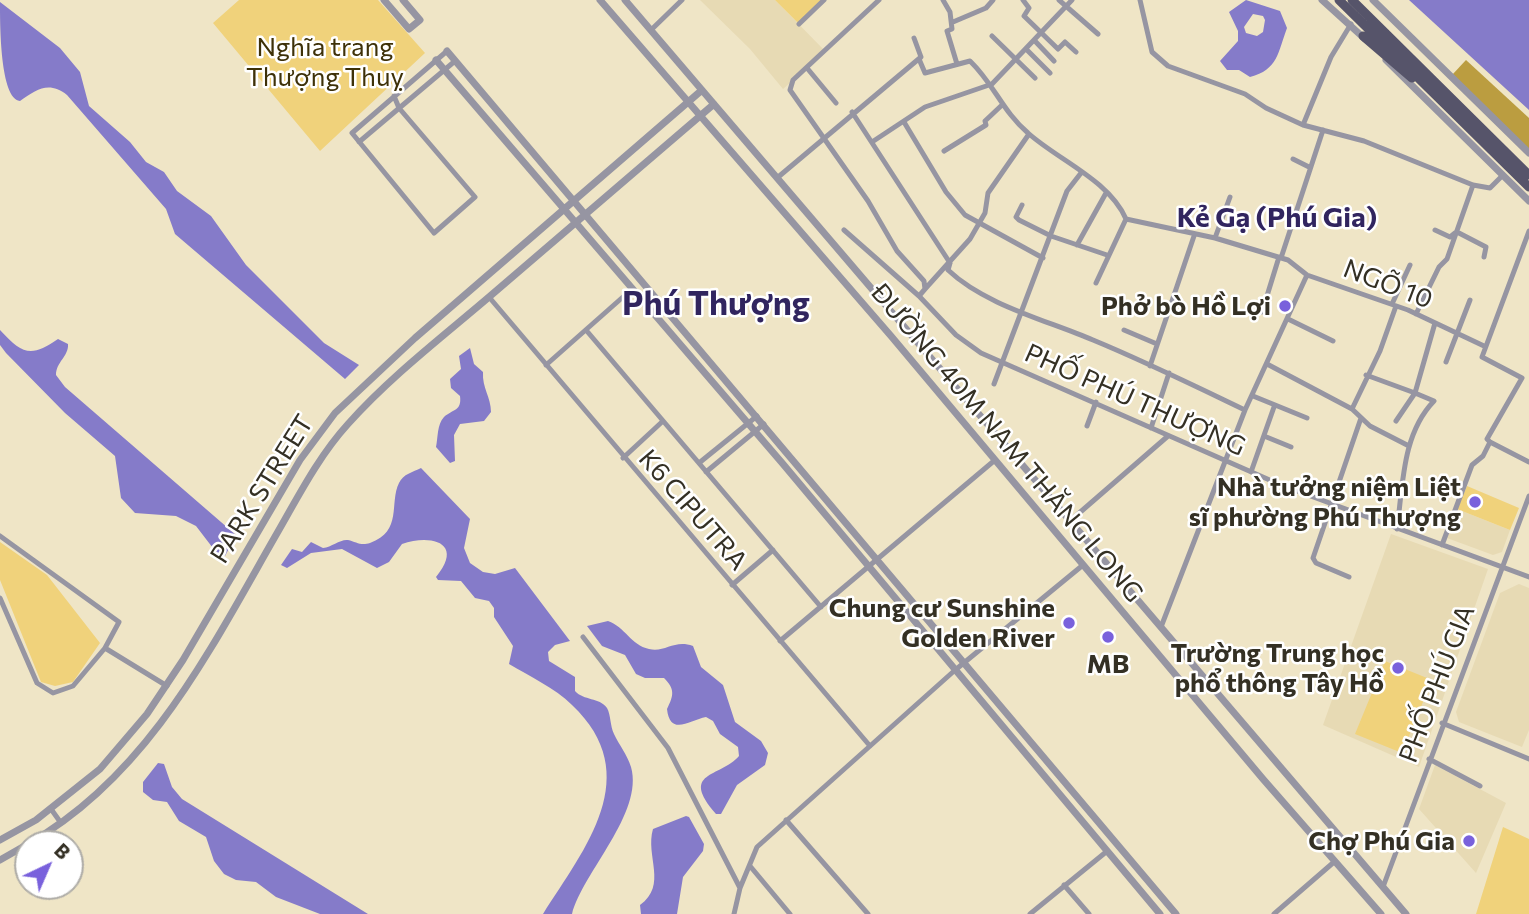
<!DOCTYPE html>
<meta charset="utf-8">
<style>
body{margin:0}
#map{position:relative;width:1529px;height:914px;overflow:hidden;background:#efe5c6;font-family:Commissioner,sans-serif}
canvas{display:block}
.north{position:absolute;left:14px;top:830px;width:70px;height:70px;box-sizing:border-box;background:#fff;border:2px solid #aeaca7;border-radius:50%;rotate:44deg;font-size:19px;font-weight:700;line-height:28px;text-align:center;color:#343024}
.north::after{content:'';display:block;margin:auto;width:24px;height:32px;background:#7961dc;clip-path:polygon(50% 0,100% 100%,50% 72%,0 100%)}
</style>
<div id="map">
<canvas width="1529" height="914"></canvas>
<div class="north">B</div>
</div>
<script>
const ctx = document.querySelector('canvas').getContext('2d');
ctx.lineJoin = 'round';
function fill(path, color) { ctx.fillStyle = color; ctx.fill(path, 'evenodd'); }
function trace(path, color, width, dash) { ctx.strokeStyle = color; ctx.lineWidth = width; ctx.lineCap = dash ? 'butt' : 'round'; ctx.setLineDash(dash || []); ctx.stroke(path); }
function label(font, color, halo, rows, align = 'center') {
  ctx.font = font + ' Commissioner,sans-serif'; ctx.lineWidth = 5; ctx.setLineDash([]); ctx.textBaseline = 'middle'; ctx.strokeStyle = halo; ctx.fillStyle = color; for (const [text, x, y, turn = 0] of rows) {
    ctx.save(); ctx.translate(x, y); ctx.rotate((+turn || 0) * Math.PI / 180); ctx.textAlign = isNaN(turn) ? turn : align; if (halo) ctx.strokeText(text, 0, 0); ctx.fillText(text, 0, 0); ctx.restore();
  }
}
fill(new Path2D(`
 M700 0H775L826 52 783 89 750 49Z
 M1457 509 1510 530 1502 552 1493 555 1447 538Z
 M1391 534 1488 569 1419 767 1323 725Z
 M1519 584 1529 588V730L1522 747 1459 722 1456 712 1500 593Z
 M1435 765 1506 803 1476 873 1419 809Z`), '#e7dab4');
fill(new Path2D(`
 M239 0H378L425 53 320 151 213 23Z
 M775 0H824L799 24Z
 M1467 486 1519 508 1510 530 1457 509Z
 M0 542 47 575 100 643 73 682 55 686 41 682 0 580Z
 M1385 661 1432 680 1402 753 1355 734Z
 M1503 827 1529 839V914H1476Z`), '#f0d27b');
fill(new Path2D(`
 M1466 60 1529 118V152L1452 75Z`), '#bb9d40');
fill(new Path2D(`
 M1246 0 1280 11 1287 28C1278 52 1278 70 1250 77L1239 70H1227L1220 61 1238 41V31L1229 12ZM1253 14 1263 16 1265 20 1263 32 1257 36 1246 33 1244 27Z
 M1409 0H1529V110Z
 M0 2 60 48 80 72 89 106 130 142 146 162 164 172 177 191 211 216 246 265 324 343 359 365 345 379 175 234 166 209 67 95C49 81 37 89 20 101 0 99 0 24 0 2Z
 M0 330C22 354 31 358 58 339L68 344C69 356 56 362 56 375L65 387 236 535 225 556H219L196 526 176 516 135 513 121 498 115 456 65 413 6 353 0 345Z
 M470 348 474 364 483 372C482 388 491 397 491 412L484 421 460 424 454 435 455 461 450 463 436 447C438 438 437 424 444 417 453 409 462 411 460 396L451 388 450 379 461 369 459 356Z
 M421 468 470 519 464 548 470 563 483 572 495 574 515 568 570 641 555 645 548 652 549 661 575 677V691C584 701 599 697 607 708 611 715 610 726 614 734 619 745 627 754 631 767 644 813 583 872 572 914H543C585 848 646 775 572 705 555 688 529 676 509 664L513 646 494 617V608L489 601 475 598 461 581 438 580 436 577C465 542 430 534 402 544L389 562 377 568 342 549 311 553 287 568 281 565 292 549 302 552 311 542 323 548C332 547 340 539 348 540 356 542 361 546 370 543 403 531 389 503 399 483 403 474 413 472 421 468Z
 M608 621C625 627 631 645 649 649 665 653 674 639 693 646L701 667 723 685 735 722 761 741 768 753 765 765 737 785 721 814H716C679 771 720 778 739 756L738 747 720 734 713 721 706 717C690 720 670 737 667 709 674 695 675 689 664 678H645L636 674 625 655 602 646 587 626Z
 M158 763 164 764 172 787 182 799 368 914H320L276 897 256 882 236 880 224 874 214 861 206 837 179 821 167 802 153 800 143 792V782Z
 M686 816 689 817 704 844 703 851 683 877 677 914H641L640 905C668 885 645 856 653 829Z`), '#857bc9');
trace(new Path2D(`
 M879 0 793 80 790 90 868 201 897 251 924 281 925 289 919 296
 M943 0 950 12 952 29 947 31 957 64
 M1023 0 1029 8 1024 16 1058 49 1065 42 1076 52
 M1059 0 1098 34
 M1140 0 1152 52 1168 66 1245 94 1266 108 1303 125 1364 141 1473 185 1490 188 1503 175
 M953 22 986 8 993 0
 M799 24 824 0
 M651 30 682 0
 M992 36 1035 78
 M1034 40 1054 61
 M1026 49 1050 73
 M919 59 925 73 970 61C994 84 1003 112 1028 133 1058 160 1109 180 1126 219L1215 238 1288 260 1307 275 1408 310 1484 346
 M807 68 836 103
 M394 96 399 108 475 197 434 233 352 133C383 106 415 79 447 51
 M852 112 950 263
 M904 122 946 192 965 215 1043 258
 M1303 125 1331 57 1351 24
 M359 142 455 61
 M872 142 925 107 992 84 1072 0
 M944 151 986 125 985 121 1002 105
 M1293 159 1309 167
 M777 178 921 57 914 38
 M1022 205 1016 217 1019 220 1051 236 1107 255
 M844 230 919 296 956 335 981 353 1281 485 1529 577
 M1435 230 1450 237 1455 233
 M1457 232 1486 247 1484 257
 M1215 238 1230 197
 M1077 245 1106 193
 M1281 258 1323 130
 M950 263 948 270C985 305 1046 320 1093 340 1144 361 1195 386 1245 410
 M1096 283 1126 219
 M925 289 970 239 985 213 988 193 1029 134
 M489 297 870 746
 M1392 304 1410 265
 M1262 312 1279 257
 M1416 314 1439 267 1447 259 1473 185
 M1288 319 1333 341
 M586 330 821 607
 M1124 330 1157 344
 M1446 362 1470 300
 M1267 364 1352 409 1370 426 1409 446
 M546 365 632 289
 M1150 366 1194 236
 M1366 375 1415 393 1396 421
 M994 384 1067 191 1081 173
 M1253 396 1307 418
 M1352 409 1380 351 1396 306
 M1087 426 1096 402
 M1151 428 1169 373
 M1264 436 1291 447
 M1490 442 1529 462
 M623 458 663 421
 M699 463 757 416
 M706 472 764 424
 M1251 472 1274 407
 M1070 521 1168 436
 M1397 529C1403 485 1402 434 1434 401L1415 393 1435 323
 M0 536 119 622 105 648 167 686
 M1442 545 1472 465 1483 456 1490 442 1487 439 1522 378 1482 357 1529 231
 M1349 577 1316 563 1313 558 1361 418
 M732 585 773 550
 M0 598 37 683 53 693 73 686 105 648
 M1161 627 1245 410 1307 275
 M583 637 668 748 740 888
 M780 641 995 460
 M1442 723 1529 759
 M1429 759 1480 786
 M51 809 61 823
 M786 820 868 914
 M750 866 790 914
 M1064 885 1089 914
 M1383 887 1529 496
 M734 914 740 888 757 847 954 671 1083 565
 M1030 914 1106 852
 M1274 914 1334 862`), '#9695a2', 5);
trace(new Path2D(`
 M384 0 409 29 420 20 403 0
 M600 0 891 336 1263 779 1381 914
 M625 0 1406 914
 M1322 0 1365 39
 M1373 0 1529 153
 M447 51 1176 914
 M436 60 783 464 1160 914
 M1386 60 1529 201
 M0 840 36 820 100 769 147 714 183 660 300 460 335 413 415 338 702 90
 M28 844C148 776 210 650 276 535 298 497 318 457 348 424 390 377 441 338 489 297 564 233 639 168 714 104
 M0 860 28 844`), '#9695a2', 7);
trace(new Path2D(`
 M1339 0 1529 187
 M1352 0 1529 175
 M1363 36 1412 78`), '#56546a', 9);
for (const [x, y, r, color] of [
 [1285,306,7,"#7961dc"],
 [1475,502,7,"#7961dc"],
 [1069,623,7,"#7961dc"],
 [1108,637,7,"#7961dc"],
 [1398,668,7,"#7961dc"],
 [1469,841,7,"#7961dc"]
]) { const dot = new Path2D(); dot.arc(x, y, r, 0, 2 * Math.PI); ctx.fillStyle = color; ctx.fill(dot); trace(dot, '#fff', 2.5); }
label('26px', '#3e3108', '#fff', [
 ["Nghĩa trang",325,47],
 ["Thượng Thuỵ",325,77]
]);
label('26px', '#343024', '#fff', [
 ["NGÕ 10",1388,284,21],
 ["PHỐ PHÚ THƯỢNG",1135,400,24],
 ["ĐƯỜNG 40M NAM THĂNG LONG",1007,443,50],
 ["PARK STREET",262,489,-58],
 ["K6 CIPUTRA",693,510,49],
 ["PHỐ PHÚ GIA",1437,684,-69]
]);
label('bold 26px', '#343024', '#fff', [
 ["Phở bò Hồ Lợi",1271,306],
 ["Nhà tưởng niệm Liệt",1461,487],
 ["sĩ phường Phú Thượng",1461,517],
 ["Chung cư Sunshine",1055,608],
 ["Golden River",1055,638],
 ["Trường Trung học",1384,653],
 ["phổ thông Tây Hồ",1384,683],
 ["MB",1108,664,"center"],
 ["Chợ Phú Gia",1455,841]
], 'right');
label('bold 28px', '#31255f', '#fff', [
 ["Kẻ Gạ (Phú Gia)",1277,218]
]);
label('bold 33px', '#31255f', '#fff', [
 ["Phú Thượng",716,304]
]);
</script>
